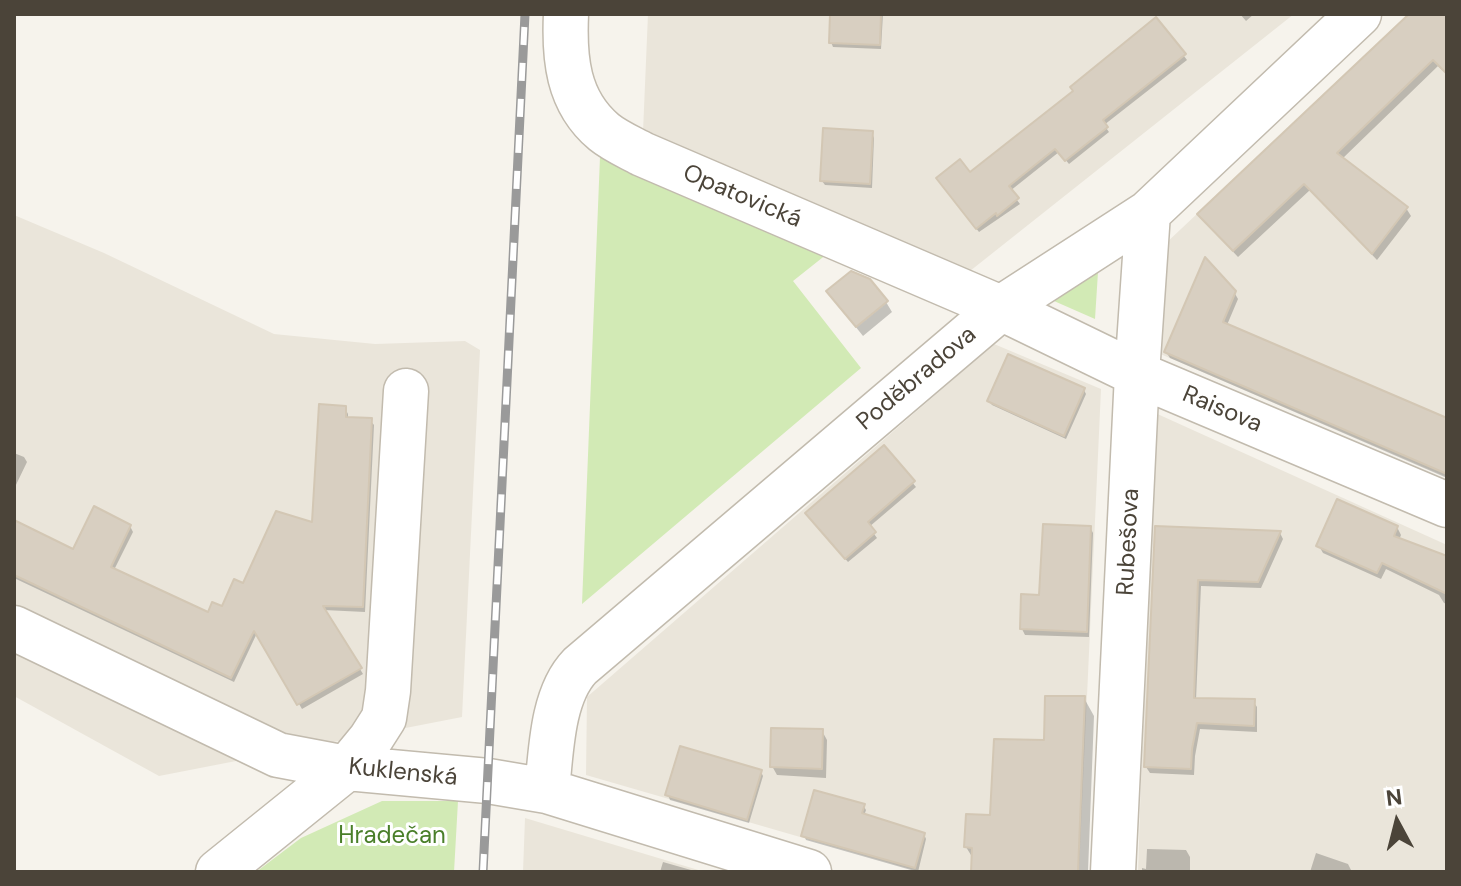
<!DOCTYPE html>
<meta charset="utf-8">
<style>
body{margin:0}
#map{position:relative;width:1461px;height:886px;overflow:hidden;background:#f6f3ec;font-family:"DM Sans",sans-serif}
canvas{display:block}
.frame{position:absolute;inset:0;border:16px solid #4b4439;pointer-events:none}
.north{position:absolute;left:1357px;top:782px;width:80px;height:80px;-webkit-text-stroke:6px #fff;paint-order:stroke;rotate:353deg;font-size:22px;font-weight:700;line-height:32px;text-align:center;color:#4b4439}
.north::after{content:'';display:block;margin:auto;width:28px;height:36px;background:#4b4439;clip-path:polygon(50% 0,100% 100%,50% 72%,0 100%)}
</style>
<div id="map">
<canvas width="1461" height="886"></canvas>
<div class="frame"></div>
<div class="north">N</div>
</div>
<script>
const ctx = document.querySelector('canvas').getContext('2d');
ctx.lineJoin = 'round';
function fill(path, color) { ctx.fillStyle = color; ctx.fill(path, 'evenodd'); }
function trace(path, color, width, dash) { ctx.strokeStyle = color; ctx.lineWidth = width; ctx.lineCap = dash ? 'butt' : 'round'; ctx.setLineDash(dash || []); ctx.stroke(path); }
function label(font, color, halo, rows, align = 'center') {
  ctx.font = font + ' "DM Sans",sans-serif'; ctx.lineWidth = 6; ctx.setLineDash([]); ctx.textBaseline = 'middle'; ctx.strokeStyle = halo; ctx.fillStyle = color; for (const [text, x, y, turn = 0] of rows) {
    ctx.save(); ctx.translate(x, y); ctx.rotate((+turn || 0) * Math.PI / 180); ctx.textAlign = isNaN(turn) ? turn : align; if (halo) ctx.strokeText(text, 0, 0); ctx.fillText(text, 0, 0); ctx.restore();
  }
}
fill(new Path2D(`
 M648 14H1294L970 271 643 132Z
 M1409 14H1447V477L1158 353 1164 245Z
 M14 215 104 253 274 334 375 344 465 341 480 350 462 717 159 776 14 696Z
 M994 344 1101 389 1079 872H921L586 775 587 697Z
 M1153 412 1447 545V872H1138Z
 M525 818 705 872H523Z`), '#eae5da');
fill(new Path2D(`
 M600 157 827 254 793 281 861 368 582 604Z
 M1098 272 1095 319 1054 301Z
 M382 801H458L454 872H256L301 838Z`), '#d2eab5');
fill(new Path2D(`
 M832 14H883L881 49 833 47 831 42Z
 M1240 14H1254L1246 21Z
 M1413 14H1447V66L1442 70 1438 66 1342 159 1406 208 1411 216 1377 260 1310 190 1238 257 1204 221Z
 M1156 20 1187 60 1104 125 1109 132 1069 164 1059 152 1010 191 1020 204 979 232 941 183 969 175 1075 92Z
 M872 133 874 138 872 188 825 185 822 181Z
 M1234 292 1238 299 1227 325 1447 420V478L1170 358 1166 352Z
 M835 301 886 302 892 312 863 336Z
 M1084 390 1086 394 1066 439 992 405 989 401Z
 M345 408 348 414V419L370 420 374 425 365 612 324 610 363 674 302 709 257 633 234 682 14 578V522L74 552 130 526 133 532 114 570 208 615 222 609 244 585 314 524Z
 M884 448 916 487 869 527 877 538 848 562 810 518Z
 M14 453 24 457 27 462 14 489Z
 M1090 527 1093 533 1089 637 1025 635 1022 629 1041 597Z
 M1397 527 1401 535 1399 540 1447 559V604L1444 603 1439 595 1386 569 1381 579 1323 553 1319 546Z
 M1157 528 1280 533 1283 539 1261 588 1201 586 1196 700 1253 701 1257 707V732L1200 729 1195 756 1194 775 1150 773 1146 767Z
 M1084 698 1094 716 1088 872H973L974 860 966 847 1046 742Z
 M822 731 827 740 826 778 777 775 772 766Z
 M761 772 763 776 749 823 670 800 668 795Z
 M863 805 866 810 864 816 924 834 926 839 918 872 806 840 804 835Z
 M1147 849 1186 850 1190 857V872H1142V868L1146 869Z
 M1316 853 1348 864 1352 872H1310Z
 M663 862 698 872H660Z`), '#0003');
const building = new Path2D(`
 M830 14H881L880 45 829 43Z
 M1409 14H1447V74L1433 60 1337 153 1408 207 1372 254 1304 184 1233 251 1197 214Z
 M1156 17 1186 54 1103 120 1108 127 1065 161 1055 149 1009 186 1019 198 997 216 996 213 976 229 936 178 960 159 970 172 1073 91 1070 87Z
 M823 128 873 131 870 184 820 181Z
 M1205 257 1236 291 1223 322 1447 418V474L1164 352Z
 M851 271 870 279 888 301 856 327 826 291Z
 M1008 354 1085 388 1064 436 987 401Z
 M319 404 346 406V417L372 418 363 607 323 606 362 668 297 705 254 631 231 678 14 575V520L73 549 94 506 131 525 111 567 208 612 212 602 222 606 234 579 243 583 276 511 312 522Z
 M884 445 915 481 868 522 876 532 845 559 805 513Z
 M1337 499 1398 526 1394 536 1447 556V594L1382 563 1377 573 1316 546Z
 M1043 524 1091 526 1087 632 1020 629 1021 594 1039 595Z
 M1155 526 1281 531 1258 582 1198 580 1194 698 1255 699 1254 726 1197 723 1192 749 1191 769 1144 767Z
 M1045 696H1085L1078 872H971L972 848 964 847 966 814 990 815 994 739 1044 740Z
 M771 728 823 729 822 769 770 767Z
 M680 746 762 770 747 820 665 795Z
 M814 790 865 804 862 813 925 833 915 868 801 836Z`);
fill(building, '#d8cfc1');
trace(building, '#d3c7b4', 2);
const minor = new Path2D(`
 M566 14C564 57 567 101 604 132 615 141 629 147 642 154L1001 308 1137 374 1447 505
 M14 628 278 755 347 768 488 781 547 791 809 872
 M547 791C551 751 552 695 580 666L1001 308 1148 213 1359 14
 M218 872 347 768 370 740 384 718 388 691 406 391
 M1113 872 1137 374 1148 213`);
trace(minor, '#c2bbae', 47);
trace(minor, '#fff', 44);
const rail = new Path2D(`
 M483 872 525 14`);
trace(rail, '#9a9a9a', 9);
trace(rail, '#fff', 6, [18]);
label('24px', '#4b4439', '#fff', [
 ["Opatovická",742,197,23],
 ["Poděbradova",917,379,-40],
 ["Raisova",1222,410,23],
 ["Rubešova",1129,542,-87],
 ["Kuklenská",403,773,6]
]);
label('24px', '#4a7f2a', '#fff', [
 ["Hradečan",392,837]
]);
</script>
